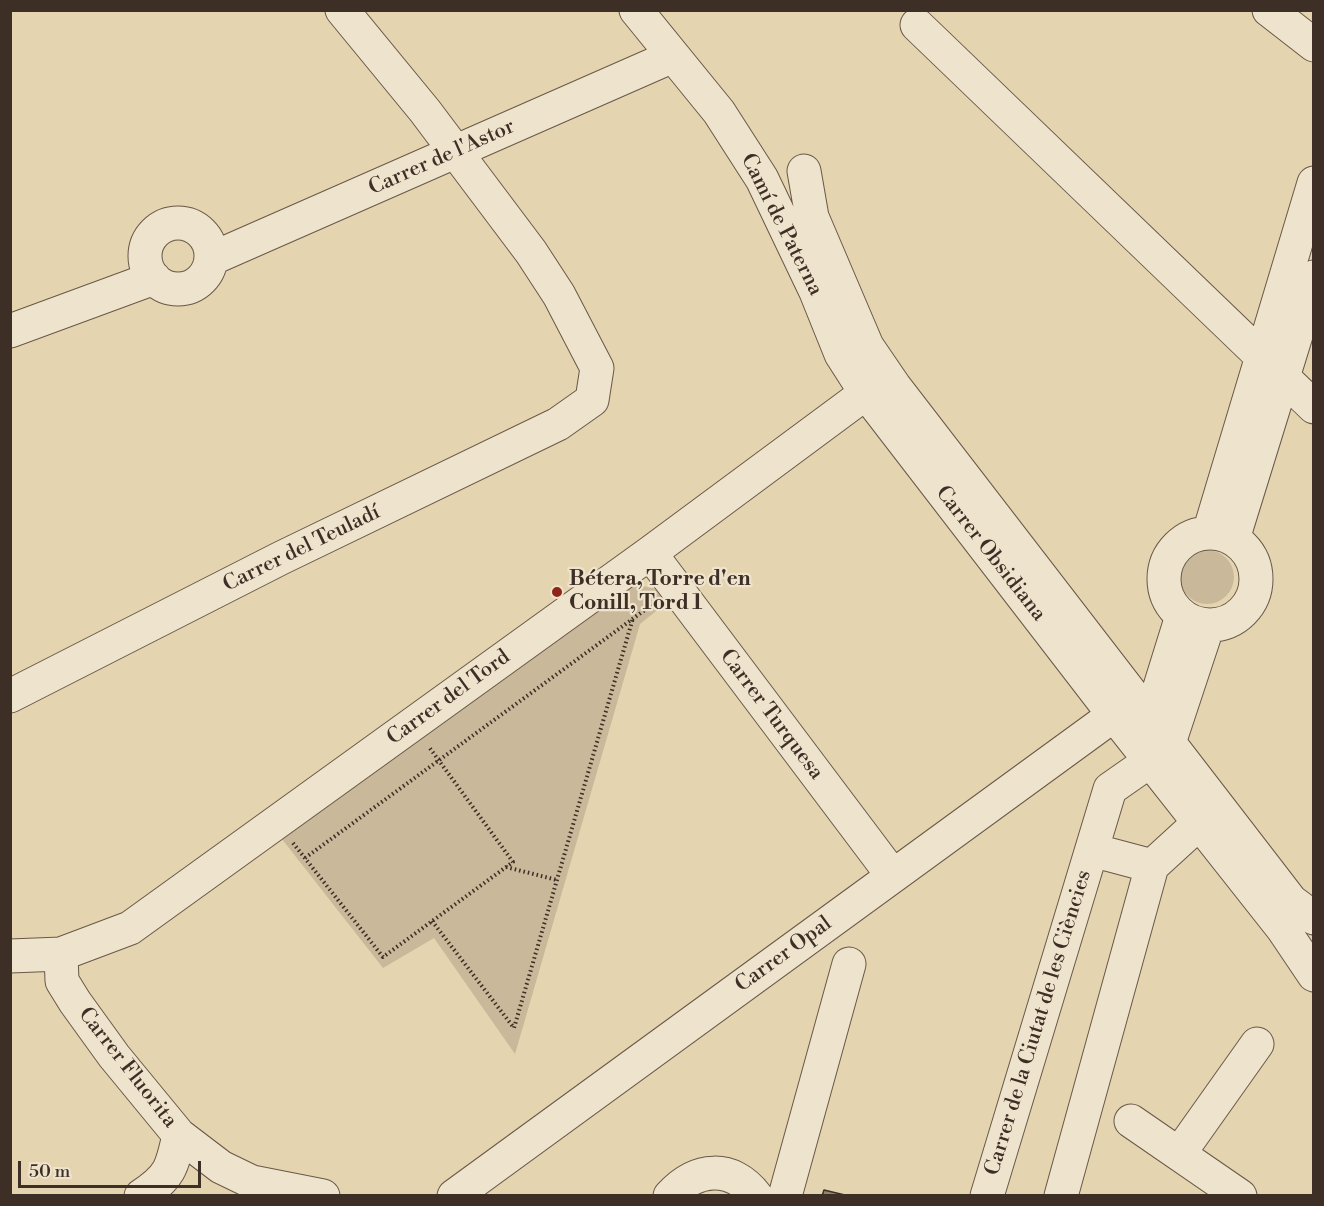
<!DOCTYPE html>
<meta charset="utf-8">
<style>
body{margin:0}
#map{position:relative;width:1324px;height:1206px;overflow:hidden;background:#e5d4b0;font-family:"Libre Bodoni",serif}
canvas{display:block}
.frame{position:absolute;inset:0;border:12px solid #3e2f26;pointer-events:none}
.scale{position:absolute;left:18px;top:1161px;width:183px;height:27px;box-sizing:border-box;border:3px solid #3e2f26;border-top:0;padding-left:8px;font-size:18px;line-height:21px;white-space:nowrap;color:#3e2f26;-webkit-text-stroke:4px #eee3cc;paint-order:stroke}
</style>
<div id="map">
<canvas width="1324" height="1206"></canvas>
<div class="frame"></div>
<div class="scale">50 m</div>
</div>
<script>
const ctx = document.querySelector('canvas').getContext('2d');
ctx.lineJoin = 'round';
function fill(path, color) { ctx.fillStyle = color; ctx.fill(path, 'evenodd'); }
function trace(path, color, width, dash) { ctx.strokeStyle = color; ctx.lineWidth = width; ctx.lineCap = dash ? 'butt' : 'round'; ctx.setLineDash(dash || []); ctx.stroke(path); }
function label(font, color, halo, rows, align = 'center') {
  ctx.font = font + ' "Libre Bodoni",serif'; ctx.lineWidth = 4.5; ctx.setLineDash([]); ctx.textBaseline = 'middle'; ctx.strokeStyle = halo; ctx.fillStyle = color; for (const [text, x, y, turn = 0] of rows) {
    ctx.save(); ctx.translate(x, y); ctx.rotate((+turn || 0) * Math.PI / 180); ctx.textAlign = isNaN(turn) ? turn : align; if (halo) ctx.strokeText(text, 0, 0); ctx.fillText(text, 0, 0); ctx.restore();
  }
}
fill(new Path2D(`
 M1180 577a27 27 0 1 1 54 0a27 27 0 1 1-54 0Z
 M628 583 657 589 666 603 640 624 515 1054 434 938 383 968 278 834Z`), '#c9b899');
const building = new Path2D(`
 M824 1190 849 1196H822Z`);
fill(building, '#95856e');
trace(building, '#3e2f26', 1.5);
const minor = new Path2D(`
 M636 10 719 112 762 179 816 292 841 354 866 393 1114 715 1283 929 1314 975
 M1269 10 1314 45
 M917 25 1314 407
 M804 171 812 217 867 346 895 387 1291 901 1314 918
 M145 256a33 33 0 1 1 66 0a33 33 0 1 1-66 0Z
 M211 259 673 56
 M10 331 154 278
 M1164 579a46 46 0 1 1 92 0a46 46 0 1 1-92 0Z
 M1209 533 1314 183
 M1233 539 1314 277
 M650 553 893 876
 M10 696 281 558 558 424 592 400 597 368 559 295 531 252 425 111 342 10
 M1150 719 1182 616
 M1169 743 1208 625
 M1092 850 1152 866
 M61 954 62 981 75 1002 114 1056 179 1135 221 1167 252 1182 323 1196
 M10 956 61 954 130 928 650 553 866 393
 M1131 1121 1240 1196
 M1179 1154 1257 1044
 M141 1196C170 1177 172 1168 179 1135
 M454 1196 1114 715
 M670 1196C696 1167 732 1164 756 1196
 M785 1196 849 964
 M987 1196 1110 789 1150 761
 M1061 1196 1152 866 1199 823`);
trace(minor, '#685848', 35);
trace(new Path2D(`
 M293 843 383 957 513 862 429 747
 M305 858 653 604
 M506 867 557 880
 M432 921 514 1028 633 618`), '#3e2f26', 4, [1.5, 3]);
trace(minor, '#eee3cc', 33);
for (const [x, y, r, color] of [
 [557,592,6,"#8f2418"]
]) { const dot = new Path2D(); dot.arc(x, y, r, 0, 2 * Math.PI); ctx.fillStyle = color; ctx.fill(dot); trace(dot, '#eee3cc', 2); }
label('21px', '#3e2f26', '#eee3cc', [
 ["Carrer de l'Astor",442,158,-24],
 ["Camí de Paterna",781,225,63],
 ["Carrer del Teuladí",302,549,-26],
 ["Carrer Obsidiana",990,554,52],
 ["Carrer del Tord",449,698,-36],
 ["Carrer Turquesa",771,715,53],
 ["Carrer Opal",784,955,-36],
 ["Carrer de la Ciutat de les Ciències",1039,1023,-73],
 ["Carrer Fluorita",127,1068,52]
]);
label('bold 21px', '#3e2f26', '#eee3cc', [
 ["Bétera, Torre d'en",569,580],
 ["Conill, Tord 1",569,604]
], 'left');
</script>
